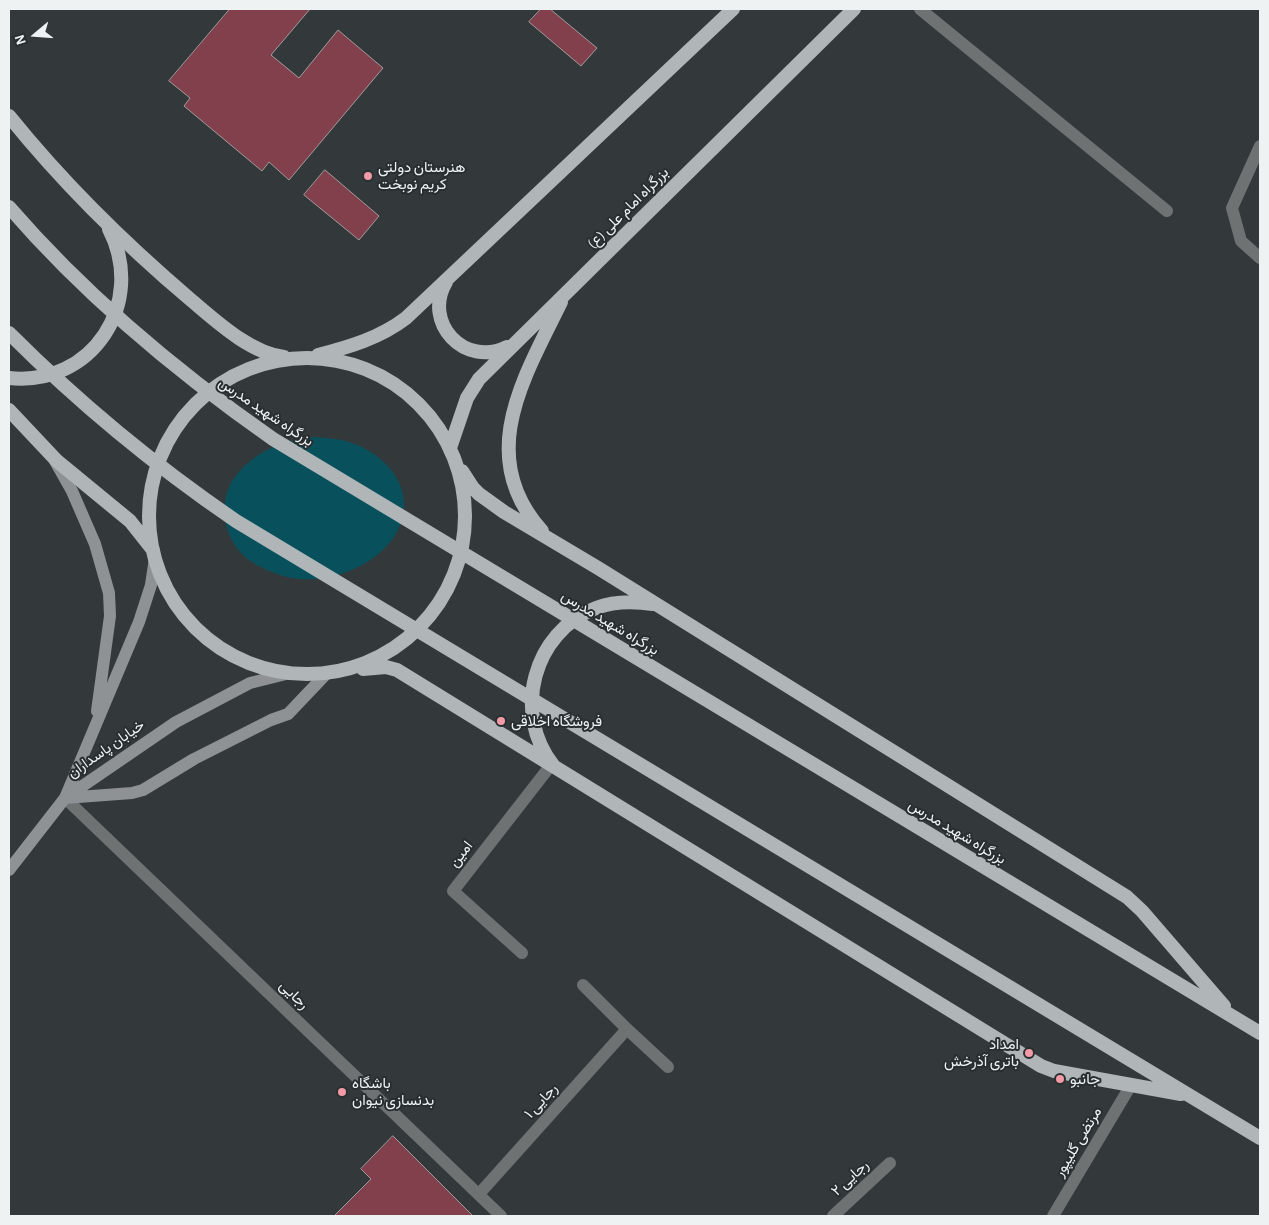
<!DOCTYPE html>
<meta charset="utf-8">
<style>
body{margin:0}
#map{position:relative;width:1269px;height:1225px;overflow:hidden;background:#33393a;font-family:"Alegreya Sans",sans-serif}
canvas{display:block}
.frame{position:absolute;inset:0;border:10px solid #eef2f2;pointer-events:none}
.north{position:absolute;left:10px;top:10px;width:50px;height:50px;-webkit-text-stroke:4px #292f30;paint-order:stroke;rotate:252deg;font-size:14px;font-weight:700;line-height:20px;text-align:center;color:#eef2f2}
.north::after{content:'';display:block;margin:auto;width:18px;height:22px;background:#eef2f2;clip-path:polygon(50% 0,100% 100%,50% 72%,0 100%)}
</style>
<div id="map">
<canvas width="1269" height="1225"></canvas>
<div class="frame"></div>
<div class="north">N</div>
</div>
<script>
const ctx = document.querySelector('canvas').getContext('2d');
ctx.lineJoin = 'round';
function fill(path, color) { ctx.fillStyle = color; ctx.fill(path, 'evenodd'); }
function trace(path, color, width, dash) { ctx.strokeStyle = color; ctx.lineWidth = width; ctx.lineCap = dash ? 'butt' : 'round'; ctx.setLineDash(dash || []); ctx.stroke(path); }
function label(font, color, halo, rows, align = 'center') {
  ctx.font = font + ' "Alegreya Sans",Vazirmatn,sans-serif'; ctx.lineWidth = 4; ctx.setLineDash([]); ctx.textBaseline = 'middle'; ctx.strokeStyle = halo; ctx.fillStyle = color; for (const [text, x, y, turn = 0] of rows) {
    ctx.save(); ctx.translate(x, y); ctx.rotate((+turn || 0) * Math.PI / 180); ctx.textAlign = isNaN(turn) ? turn : align; if (halo) ctx.strokeText(text, 0, 0); ctx.fillText(text, 0, 0); ctx.restore();
  }
}
fill(new Path2D(`
 M314 437C328 438 342 439 355 444 384 455 410 483 403 516 392 563 329 587 287 577 271 573 251 564 240 552 221 530 218 496 238 473 258 450 284 440 314 437Z`), '#09505d');
const building = new Path2D(`
 M230 9H310L271 55 299 78 338 30 383 68 289 180 269 162 262 171 184 106 190 98 169 81Z
 M541 9H550L597 48 581 66 529 22Z
 M325 170 379 216 359 240 304 195Z
 M393 1136 473 1216H334L371 1179 361 1169Z`);
fill(building, '#81404c');
trace(building, '#a29c9c', 1);
trace(new Path2D(`
 M920 9 1167 211
 M1260 146 1232 208 1241 241 1260 258
 M522 953 453 891 551 765
 M583 985 627 1029 668 1067
 M479 1194 627 1029
 M833 1216 890 1163`), '#6f7273', 12);
trace(new Path2D(`
 M65 798 501 1216
 M1053 1216 1131 1085`), '#6f7273', 12);
trace(new Path2D(`
 M55 461 72 491 95 544 109 593 110 616 97 711
 M65 798 132 793 143 790 194 759 271 720 288 714 327 673
 M65 798 176 722 250 683 290 673
 M9 870 65 798 139 622 151 585 155 558`), '#8e9294', 12);
trace(new Path2D(`
 M9 116C63 183 125 244 191 300 216 321 250 353 284 357
 M9 207C86 296 177 372 273 439L1260 1033
 M446 282C422 323 465 368 507 347
 M9 333C79 403 154 465 236 521L1260 1138
 M318 355C349 347 380 338 406 318L733 9
 M149 516a158 158 0 1 1 316 0a158 158 0 1 1-316 0Z
 M9 378C92 387 147 303 109 229
 M9 410 57 461 130 521 153 550
 M450 448 467 398 479 379 854 9
 M462 471 473 488 479 494 504 512 598 568 1127 897 1142 911 1224 1006
 M542 531C474 456 525 376 561 302
 M363 669 386 667 397 670 1041 1066 1054 1071 1181 1094
 M553 765C512 713 533 632 596 608 614 601 633 601 653 604`), '#b0b6b8', 14);
for (const [x, y, r, color] of [
 [368,176,5,"#f39aa7"],
 [501,721,5,"#f39aa7"],
 [1029,1053,5,"#f39aa7"],
 [1060,1079,5,"#f39aa7"],
 [342,1092,5,"#f39aa7"]
]) { const dot = new Path2D(); dot.arc(x, y, r, 0, 2 * Math.PI); ctx.fillStyle = color; ctx.fill(dot); trace(dot, '#292f30', 2); }
label('15px', '#eef2f2', '#292f30', [
 ["هنرستان دولتی",378,167],
 ["کریم نوبخت",378,184],
 ["فروشگاه اخلاقی",511,721],
 ["امداد",1019,1044,"right"],
 ["باتری آذرخش",1019,1061,"right"],
 ["جانبو",1070,1079],
 ["باشگاه",352,1083],
 ["بدنسازی نیوان",352,1100]
], 'left');
label('15px', '#eef2f2', '#292f30', [
 ["بزرگراه امام علی (ع)",628,208,-45],
 ["بزرگراه شهید مدرس",266,412,34],
 ["بزرگراه شهید مدرس",610,623,31],
 ["خیابان پاسداران",106,749,-35],
 ["بزرگراه شهید مدرس",957,832,31],
 ["امین",461,854,-52],
 ["رجایی",294,995,44],
 ["رجایی ۱",541,1101,-48],
 ["مرتضی گلیپور",1078,1142,-59],
 ["رجایی ۲",850,1178,-43]
]);
</script>
